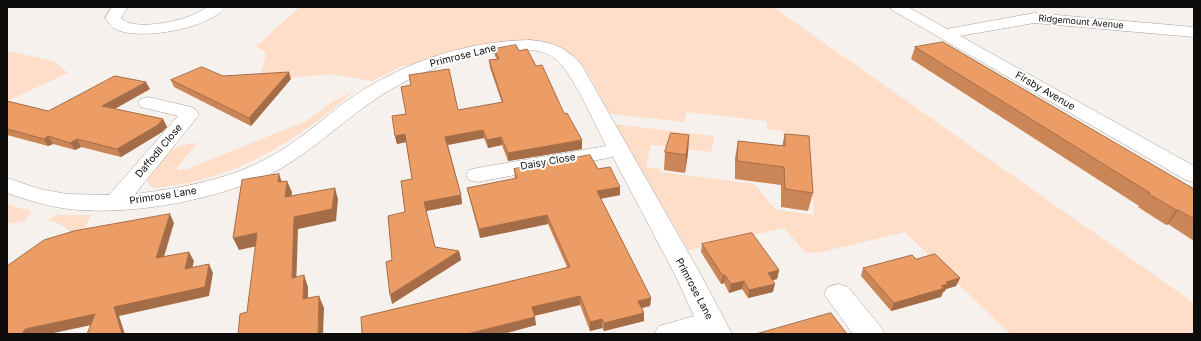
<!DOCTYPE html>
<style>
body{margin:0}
#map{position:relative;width:1201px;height:341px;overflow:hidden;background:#f7f1ed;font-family:Inter,sans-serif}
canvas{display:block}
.frame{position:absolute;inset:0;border:8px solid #0f0d0c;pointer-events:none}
</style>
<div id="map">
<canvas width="1201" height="341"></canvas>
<div class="frame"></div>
</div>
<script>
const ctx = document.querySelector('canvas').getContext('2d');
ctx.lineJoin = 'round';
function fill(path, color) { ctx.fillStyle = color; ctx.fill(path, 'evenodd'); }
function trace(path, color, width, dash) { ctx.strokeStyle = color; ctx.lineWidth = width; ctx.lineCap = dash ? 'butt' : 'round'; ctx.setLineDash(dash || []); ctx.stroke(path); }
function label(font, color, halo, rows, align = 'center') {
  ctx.font = font + ' Inter,sans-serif'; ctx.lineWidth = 4; ctx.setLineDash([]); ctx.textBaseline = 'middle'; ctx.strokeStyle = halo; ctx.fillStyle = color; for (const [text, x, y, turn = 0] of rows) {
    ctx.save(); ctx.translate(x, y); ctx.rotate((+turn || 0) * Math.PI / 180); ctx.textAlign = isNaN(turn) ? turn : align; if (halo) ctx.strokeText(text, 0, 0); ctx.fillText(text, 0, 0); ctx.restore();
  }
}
fill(new Path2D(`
 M300 7H773L1194 303V334H1010L905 232 822 252 806 253 784 228 688 250 614 124 714 136 711 152 651 145 646 167 660 169V172L754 184 775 209 814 215 810 145 783 141V131L767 129V121L687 112 684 122 611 114 608 112C592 82 585 56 550 45L402 66 372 81 331 74 258 81 266 57 264 51 256 46Z
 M7 51 54 61 68 73 7 101Z
 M354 91C296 142 233 181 154 188L151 187 147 181 149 176C164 158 170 143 197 143L177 168 179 170 187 169 306 121 334 101Z
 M7 204 31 211V213L24 221 7 224Z
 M57 215H91L76 247C71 228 66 226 48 220Z`), '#feddc9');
const minor = new Path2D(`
 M112 7H128L121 18C133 31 175 22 190 16 196 14 203 8 210 7 215 6 220 7 225 7 210 29 136 42 113 28 110 26 108 21 105 18Z
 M890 7H908L947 29 1034 13 1194 27V37L1034 23 960 36 1194 166V182L1186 180 892 10Z
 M530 40C551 42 569 48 582 66L701 275 732 334H654L659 326 694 316 675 275 613 157 477 182 469 180 466 175 469 170 477 168 606 146C596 126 570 67 553 57 538 47 519 50 502 52 450 57 401 79 359 111 329 133 302 159 268 175 212 201 129 216 68 209 47 206 27 200 7 193V178L40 189 67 194 109 195 178 116 141 107 138 103 141 99 148 97 191 107 195 109 199 115 135 194C179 188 224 181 264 160 294 145 319 122 345 102 399 64 463 41 530 40Z
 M838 284 848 287 880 326 885 334H853L824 294 828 287Z`);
trace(minor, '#a7a19e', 1);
fill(minor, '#fff');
fill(new Path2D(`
 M915 47 1194 189V241L1168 224 1166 225 1138 207 1139 206 911 59Z
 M494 49 519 51 536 66 563 111 582 149 508 161 502 145 488 148 484 138 448 145 461 195 462 204 426 211 435 247 459 251 461 260 392 304V260L405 212 412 179 406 142 397 144 395 136 458 110 502 103 490 68 489 60 497 59 495 56Z
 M223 76 291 79 251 126 174 87 171 80Z
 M150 89 114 109 163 119 167 127 162 132 121 157 81 147 75 150 53 144 48 146 7 135V101L48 111Z
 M785 134 813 193 808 211 781 207V185L735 179V158L738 141 782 146Z
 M689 135 688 153 685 173 664 170 665 152Z
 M514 169H598L620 195 601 199 651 298 650 306 642 308 644 313V321L604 331 602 328 590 331 580 305 534 316 536 325 503 334H362L567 267 548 224 480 238 469 196 467 188 515 179Z
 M702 244 779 270 777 279 772 280 773 292 748 298 742 289 729 293 724 283 721 284 701 252Z
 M916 259 960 278 956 286 946 289 944 292H943L941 297 891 311 861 276 863 268Z`), '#cb8657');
fill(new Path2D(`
 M289 72 291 79 251 126 249 118Z
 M146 82 150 89 106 114 102 106Z
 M163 119 167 127 162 132 121 157 117 149Z
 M483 130 484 138 447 145 445 137Z
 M405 134 407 142 397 144 395 136Z
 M689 135 688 153 685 173 686 155Z
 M48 136 53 144 48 146 44 139Z
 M501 137 502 145 488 148 487 140Z
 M77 139 81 147 75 150 70 143Z
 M582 140V149L508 161V153Z
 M279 174 283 185 278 182Z
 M287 181 292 192 290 209 285 197Z
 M620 187V195L597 199V191Z
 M335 188 338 199 336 221 298 229 296 290 292 278 294 217Z
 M461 195 462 204 426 211 424 202Z
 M1176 210H1178L1168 224 1166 225Z
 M170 214 174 223 161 267 156 258Z
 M547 215 548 224 480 238 479 229Z
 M257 233 262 245 239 250 233 238Z
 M459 251 461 260 392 304 390 295Z
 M189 252 194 261 190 278 185 269Z
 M209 264 213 273 209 296 119 316 125 334H122L114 307Z
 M779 270 777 279 766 282 768 273Z
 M304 275 308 287V311L303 299Z
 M725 275 724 283 721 284 723 276Z
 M960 278 956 286 946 289 944 292H943L941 297 891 311 894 303 941 286 946 282Z
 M744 281 742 289 729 293 731 284Z
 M775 284 773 292 748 298 749 290Z
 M319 296 324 308 323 334H318Z
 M580 296V305L533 316 532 307Z
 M651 298 650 306 638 309V301Z
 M644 313V321L604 331V323Z
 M95 314 101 323 49 334H22L25 329Z
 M535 317 536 325 503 334H467Z
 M602 319V328L590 331V322Z`), '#a56d47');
const building = new Path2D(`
 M943 42 1194 189V219L1178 210H1176L1147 193H1150L915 47Z
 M516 45 519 51 527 49 536 66 542 65 563 111 565 114 567 113 582 140 508 153 501 137 487 140 483 130 445 137 461 195 424 202 435 247 459 251 390 295 386 262 392 260 388 216 405 212 401 181 412 179 405 134 395 136 392 116 406 114 401 87 411 85 409 75 449 69 458 110 503 102 489 60 499 59 494 49Z
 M202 67 223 76 289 72 249 118 171 80Z
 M115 76 146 82 102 106 163 119 158 125 117 149 77 139 70 143 48 136 44 139 7 129V101L48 111Z
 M671 133 689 135 686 155 665 152Z
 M785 134 809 136 813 193 785 189 784 167 737 161 738 141 785 146Z
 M590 155 598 169 610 167 620 187 597 191 651 298 638 301 644 313 604 323 602 319 590 322 580 296 532 307 535 317 467 334H362L361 317 570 267 547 215 479 229 467 188 517 178 514 169Z
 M279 174 278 182 287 181 285 197 335 188 332 209 294 217 292 278 304 275 303 299 319 296 318 334H238L240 314 247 312 257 233 233 238 242 180Z
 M170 214 156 258 189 252 185 269 209 264 205 287 114 307 122 334H87L95 314 25 329 22 334H7V266L44 240 74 231Z
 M752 233 779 270 768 273 775 284 749 290 744 281 731 284 725 275 723 276 702 244Z
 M935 254 960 278 946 282 948 284 941 286 945 288 894 303 863 268 912 255 916 259Z
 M831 313 847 334H756Z`);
fill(building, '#ec9c65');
trace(building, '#a56d47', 1);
label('9px', '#0f0d0c', '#fff', [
 ["Ridgemount Avenue",1081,22,5]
]);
label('10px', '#0f0d0c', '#fff', [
 ["Primrose Lane",463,56,-14],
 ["Firsby Avenue",1045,91,30],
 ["Daffodil Close",159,151,-50],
 ["Daisy Close",548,162,-10],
 ["Primrose Lane",163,196,-9],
 ["Primrose Lane",694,289,62]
]);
</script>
